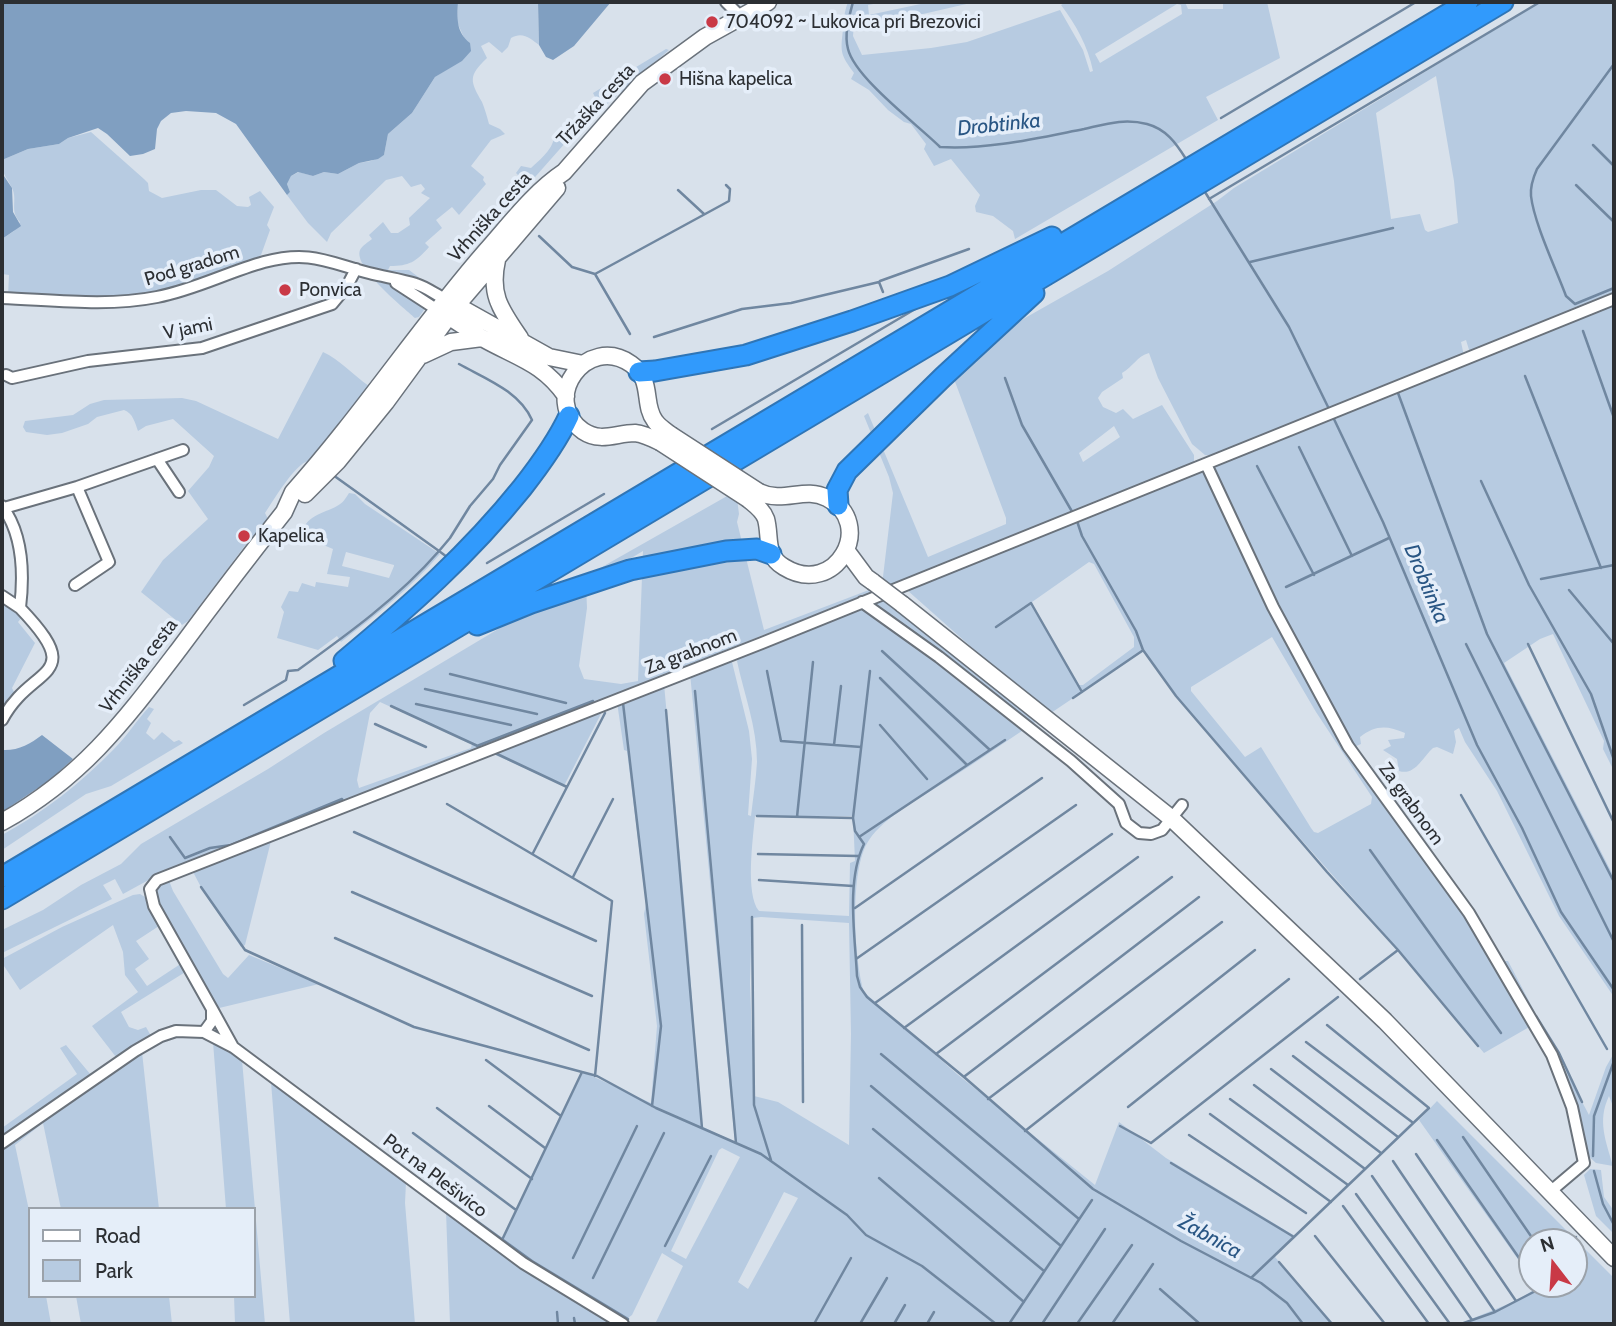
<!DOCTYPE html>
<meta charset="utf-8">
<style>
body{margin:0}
#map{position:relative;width:1616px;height:1326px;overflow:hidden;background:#d8e1eb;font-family:Cabin,sans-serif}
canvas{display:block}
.frame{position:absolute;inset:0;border:4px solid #2c2f33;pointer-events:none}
.legend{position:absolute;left:28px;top:1207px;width:228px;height:91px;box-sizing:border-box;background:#e5eef9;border:2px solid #9ba2aa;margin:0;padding:9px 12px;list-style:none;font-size:21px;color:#2c2f33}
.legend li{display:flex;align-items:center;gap:14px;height:35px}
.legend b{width:35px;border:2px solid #9ba2aa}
.north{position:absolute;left:1518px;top:1228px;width:70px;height:70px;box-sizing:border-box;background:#e5eef9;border:2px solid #9ba2aa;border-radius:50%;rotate:343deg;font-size:19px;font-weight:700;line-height:28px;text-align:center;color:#2c2f33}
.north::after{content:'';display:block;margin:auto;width:24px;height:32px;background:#c93946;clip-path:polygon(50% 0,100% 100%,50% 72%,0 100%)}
</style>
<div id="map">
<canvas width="1616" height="1326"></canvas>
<div class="frame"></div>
<ul class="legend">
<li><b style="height:9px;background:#fff"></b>Road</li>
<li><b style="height:19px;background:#b7cbe1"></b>Park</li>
</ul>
<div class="north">N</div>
</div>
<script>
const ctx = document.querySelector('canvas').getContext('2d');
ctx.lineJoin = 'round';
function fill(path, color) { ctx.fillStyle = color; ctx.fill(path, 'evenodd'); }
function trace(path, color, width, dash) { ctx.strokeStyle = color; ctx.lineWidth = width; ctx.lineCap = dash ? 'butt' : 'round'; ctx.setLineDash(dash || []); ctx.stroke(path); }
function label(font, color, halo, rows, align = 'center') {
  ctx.font = font + ' Cabin,sans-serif'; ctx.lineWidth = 7; ctx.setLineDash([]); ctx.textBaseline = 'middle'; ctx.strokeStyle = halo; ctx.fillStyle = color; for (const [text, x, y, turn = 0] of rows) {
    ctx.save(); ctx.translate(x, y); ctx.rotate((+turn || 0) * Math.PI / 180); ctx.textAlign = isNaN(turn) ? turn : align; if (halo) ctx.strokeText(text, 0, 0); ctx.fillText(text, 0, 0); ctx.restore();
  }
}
fill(new Path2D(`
 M458 2H538L539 45C531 39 523 31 511 38L508 47 502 53 489 42 481 46 487 58C468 76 470 81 482 102 485 109 487 117 489 124L500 129 505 134 491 140 471 166 484 177 483 180 486 184 459 215 452 207 436 220 442 228 425 243 429 247C416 262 409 266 390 266L388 270H409L437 291 419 317 415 318C403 307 353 267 360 250 362 246 368 242 372 239L369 235 383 222 391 233H398L410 225 409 218 430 198 421 193 425 189 421 184 411 187 402 176 386 180 331 233 327 242 308 223 287 195 290 192 287 184 291 176 299 172 313 176 324 172 338 174 359 163 371 161 384 155 388 134 412 113 435 77 452 66 465 40 457 22Z
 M848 2H884L868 5 869 15 930 2H975L910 17 854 23 853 36 862 55 931 48 967 42 1060 10 1083 50 1090 72 1093 71C1088 46 1076 25 1061 5L1066 2H1185L1188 9H1223V2H1267L1280 58 1206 97 1218 120 1015 239 1013 231 993 216 976 212 975 206 980 195 951 159 934 166 924 149 926 144 911 124 904 122 888 110 869 90 851 79 854 73C841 55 840 53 843 30 844 20 844 12 848 2ZM1177 4 1181 5 1182 14 1100 63 1095 54Z
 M1540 2H1614V296L1470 353 1466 340 1461 342 1464 356 1216 456 1205 455 1192 444 1158 378 1149 353C1137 356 1133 367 1122 373L1123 378 1102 392 1098 398 1103 407 1116 413 1123 409 1133 419 1162 405 1194 455V464L154 877 123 894 115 879 103 885 112 899 2 953V930L43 910 81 885 121 864 141 844 268 769 324 733 609 563 736 491 739 514 737 522 764 630 882 585 893 493 889 477 864 416 868 413 928 557 1006 524V518L951 371 1025 318 1108 271 1217 201 1234 188ZM1436 76 1454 181 1458 223 1428 232 1425 230 1420 214 1391 219 1376 113ZM1114 426 1120 437 1083 462 1079 453ZM643 551 638 681 621 684 584 679 579 666 587 608 586 585ZM380 702 472 744 471 748 359 788 357 780 370 713Z
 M666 49 669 50 574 133 528 185 516 173 521 166 531 168C540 160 554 148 554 136L585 114 596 99 593 93Z
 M91 132 144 179 148 183 149 191 162 198 201 190H216L237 206 248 207 251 205 249 197 260 191 274 207 267 225 270 230 261 255 254 261 158 293 129 297 8 296 9 275 2 274V239L14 231 20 222C9 211 18 200 12 188 6 175 2 176 2 160L28 149 59 144 68 138Z
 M1614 303V771L1603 749 1604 741 1553 634 1540 639 1504 663 1614 877V997L1559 916 1497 791 1465 742 1459 728 1454 731 1456 742 1453 754 1437 747 1433 748C1422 758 1415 776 1399 771L1397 759 1383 750 1391 746 1388 740 1404 738 1405 733C1387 725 1375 725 1360 737L1361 744 1354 747 1272 600 1215 476V469L1219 462Z
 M323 352C339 359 353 375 369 386L311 463 308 461C295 464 273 501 265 513L268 519 253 537 243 530 238 535 247 543 188 621 182 625 141 592 163 560 208 519 188 491 209 467 214 456 173 419 146 426 138 431C135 423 133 413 124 410L97 417 88 424 62 433 47 435 26 432 23 427 25 421 73 415 90 404 104 400 182 398 196 401 278 439Z
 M1199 472 1205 474 1343 743 1392 816 1465 915 1531 1026 1484 1053 1389 939 1193 717 1143 651 1048 715 907 590ZM1089 562 1094 564 1134 637V647L1083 685H1079L1036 613 1032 602ZM1272 637 1316 712 1372 797 1371 804 1318 833 1314 832 1311 828 1261 747 1245 757 1191 691V687Z
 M349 493 355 494 365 504 440 554C411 588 376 615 341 642L337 636 318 650 277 638 284 612 281 607 289 591 298 592 302 583 315 587 316 582 348 587 350 577 327 574 333 549 302 536C304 515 323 514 337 506 343 503 345 499 349 493ZM346 552 394 565V566L389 578 342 566Z
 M889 595 904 596 910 599 1043 717C1011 738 978 761 945 782 922 797 884 817 869 840 849 869 854 959 864 992L957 1074 1095 1185 1119 1122 1166 1158 1295 1236 1275 1257 1334 1324H655L683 1266 662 1253 632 1315 624 1321 538 1267 502 1240 583 1072 651 1103 657 1026 644 914 646 904 627 751 624 750 617 702 664 684 688 943 701 1126 735 1142 690 673 728 659 732 662 749 731 752 759 748 815 751 816C753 798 756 780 757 762 757 727 744 694 737 661L740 654ZM755 816H853L855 861 850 863 849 916 759 911C745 894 753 839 755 816ZM761 917 849 923 851 1034 849 1145 778 1102 754 1096 750 983 752 918ZM722 1148 740 1157 686 1259 671 1251 719 1150ZM784 1192 798 1198 748 1289 738 1282Z
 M2 599 23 616 18 622 35 643 12 688 16 696 2 714Z
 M149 707 154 709 147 719 151 723 146 733 154 740 162 732 174 742 179 740 183 743 111 786 86 794 2 850V835C43 813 82 782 114 749 127 736 137 720 149 707Z
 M604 708 565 784 562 785 491 753Z
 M271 841 245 945 241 947 202 889 192 870Z
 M168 878 173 891 223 974 228 978 249 955 319 984 215 1009C202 987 155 915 155 894 154 886 163 882 168 878Z
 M140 894 145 897 159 926 136 941 149 959 135 969 147 986 182 963 187 971 121 1012 129 1027 138 1030 146 1027 151 1036 116 1057 92 1026 138 992 125 975 123 952 113 925 20 990 2 963V959L62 927 133 895Z
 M1500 961H1508L1589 1115 1606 1067 1614 1053V1109L1609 1096C1597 1121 1606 1141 1613 1166L1596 1163 1586 1154 1573 1104Z
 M213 1042 242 1060 265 1324H235L234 1296H254V1209H226Z
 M66 1045 91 1075 2 1136V1128L77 1074 60 1048Z
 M142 1052 159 1209H61L43 1123 15 1145 30 1215V1296H46L51 1324H2V1149Z
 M271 1082 406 1182 405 1203 415 1324H290Z
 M1437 1101 1614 1278V1324H1459L1518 1300 1538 1287 1536 1284H1574V1242H1532V1279L1419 1120Z
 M1590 1169 1601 1170 1604 1197 1614 1211V1234L1596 1216 1584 1175Z
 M446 1211 494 1249 614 1324H450Z
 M76 1296H169L172 1324H81Z`), '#b7cbe1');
fill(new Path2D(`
 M2 2H458C457 18 456 32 470 43L471 51 462 61 435 77 412 113 388 134 384 155 378 159 359 163 338 174 324 172 313 176 298 172 291 176 287 184 290 192 287 195 236 124 216 113 186 111 171 113 161 121 157 129 155 149 143 154 130 156 107 134 98 128 68 138 59 144 28 149 2 160Z
 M538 2H611L574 46 553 60 546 57 539 45Z
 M2 173 12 188 13 212 21 226 2 239Z
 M42 735 73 759 50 780 2 812V750C18 751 30 744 42 735Z`), '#809fc1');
trace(new Path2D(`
 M853 2C849 17 844 34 848 49 855 78 918 125 940 147 987 150 1038 138 1084 129 1106 124 1124 118 1147 124 1166 129 1176 143 1186 159
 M1614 64 1537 169C1533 178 1530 186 1531 196 1534 223 1556 269 1566 296L1575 304 1614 288
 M1221 118 1416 2
 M1593 145 1614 166
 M1576 185 1614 222
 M678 190 704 214
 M1205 192 1289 327 1330 411
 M1209 199 1540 2
 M539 236 572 267 595 274 630 334
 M1250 262 1393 228
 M595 274 729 201 730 189 726 185
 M880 281 969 249
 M1583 331 1614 418
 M654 337 742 309 791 303 879 282 883 292
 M1525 376 1601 568
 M1005 378 1022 425 1074 515
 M1398 393 1487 634 1614 882
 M1333 417 1383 522 1477 745 1522 828 1561 912 1614 990
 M712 429 917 308
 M1299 447 1352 556
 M1257 466 1314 575
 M333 475 439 551 450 538 470 506 493 479 500 465 532 420C519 391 486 379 459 364
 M1481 481 1529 585 1591 694 1614 760
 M1077 521 1082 536 1136 631 1143 650 1176 696 1327 872 1398 950 1478 1046
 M487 563 604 494
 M1541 579 1614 565
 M1286 587 1389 538
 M1569 590 1614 644
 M996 627 1031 603 1082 692
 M1466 644 1614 942
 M1528 644 1614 823
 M882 651 990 750
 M767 671 781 741 861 747
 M870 671 853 818 855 831 864 844C846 881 855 935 857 976L860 987 867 997 964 1077 1093 1189 1181 1241 1261 1283 1287 1303 1303 1324
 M450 674 566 703
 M880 678 967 765
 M425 689 537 714
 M695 691 736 1143
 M1073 698 1142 651
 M623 703 661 1026 652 1106
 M416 704 511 725
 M244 705 286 680 288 671 298 670C348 634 398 598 439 551L447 557
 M391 706 482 748
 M666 710 702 1128
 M375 724 426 747
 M880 725 927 779
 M834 745 841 686
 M477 746 593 701
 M495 753 567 787 533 853
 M567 787 605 713
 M1461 795 1607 1049
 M447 804 612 901 595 1076
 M757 816 853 818
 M797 817 813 662
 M354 832 596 941
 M170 837 185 858 210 848 231 845 342 799 344 803
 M859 837 1005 740
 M1370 850 1501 1033
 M758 854 858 856
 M573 877 613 799
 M759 880 853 886
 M201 887 245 950 414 1027 597 1076 656 1108 761 1154 847 1215 866 1235 922 1266 996 1324
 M352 892 592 996
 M855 908 1042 778
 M752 917 754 1105 771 1160
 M802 925 803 1102
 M335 938 589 1050
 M856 959 1076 805
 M1360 979 1398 950
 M875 1003 1112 834
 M1536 1016 1559 1053 1582 1102
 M904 1028 1138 857
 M1306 1042 1412 1122
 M881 1054 1079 1219
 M936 1054 1172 877
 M1293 1056 1398 1137
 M486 1060 561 1116
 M1271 1069 1381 1153
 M965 1076 1199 897
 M1254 1085 1365 1169
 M871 1086 1061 1246
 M988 1099 1222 922
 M1230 1099 1348 1185
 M489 1106 545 1148
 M1128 1107 1289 979
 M437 1108 532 1179
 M1210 1114 1331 1202
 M1120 1126 1151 1143 1338 997
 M873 1129 1044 1271
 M1025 1131 1255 950
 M413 1133 516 1210
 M1189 1135 1306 1213
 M1463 1137 1535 1242
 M1437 1140 1526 1268
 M1416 1154 1516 1301
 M1593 1156 1594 1116 1614 1061
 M1393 1161 1495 1312
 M1171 1163 1294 1237
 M401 1166 532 1261 628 1319
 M1594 1171 1603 1204 1614 1225
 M1372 1176 1472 1320
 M879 1178 1024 1302
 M1356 1194 1450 1324
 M1343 1206 1429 1324
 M1315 1236 1385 1324
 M502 1240 582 1072
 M1574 1242 1576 1237
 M665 1246 711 1156
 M573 1258 637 1126
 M1279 1262 1332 1324
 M593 1278 664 1133
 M1251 1278 1429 1108 1327 1025
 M1160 1289 1200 1324
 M557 1312 558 1324
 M574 1318 575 1324
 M635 1324H636
 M814 1324 851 1258
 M860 1324 887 1278
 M894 1324 905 1305
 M927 1324 934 1312
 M1009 1324 1092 1200
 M1042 1324 1105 1229
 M1077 1324 1132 1245
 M1112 1324 1153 1264
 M1140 1324H1141
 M1461 1324 1495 1312 1549 1284`), '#7087a0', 2.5);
const minor = new Path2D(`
 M726 2 740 16
 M396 283 436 309
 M2 298C53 300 107 307 157 297 194 290 228 272 264 262 310 250 327 262 369 273 384 277 401 279 416 284 426 287 435 294 445 299
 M6 375 12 378 88 361 202 348 332 304 347 286 356 269
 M157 459 179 492
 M1206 464 1273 607 1348 746 1469 913 1552 1055 1572 1107 1584 1163 1551 1191
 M2 506C23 534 24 575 20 608L2 596
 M4 508 77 487 183 450
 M75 585 109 562 77 487
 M862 602 939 657 1071 761 1119 804 1126 823 1139 833 1151 834 1162 830 1182 805
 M2 720C31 664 89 680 20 608
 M212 1009 233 1047
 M204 1032 212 1021V1009L154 906 150 889 157 880 762 643 1614 299
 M2 1143 135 1051 161 1036 176 1031 204 1032 233 1047 523 1263 623 1324`);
const secondary = new Path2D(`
 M497 260C489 295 501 310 520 338
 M447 300 549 357 583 364
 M441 312C456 320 469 331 484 339 518 358 543 363 566 396
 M423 355 451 342 482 338
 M660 442C652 438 644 434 635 433 616 433 601 443 583 431 539 399 587 333 631 364 654 380 642 404 655 421 659 427 666 431 671 435
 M305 494 338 461 386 402 457 305 557 188
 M748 499C755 505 763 510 766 519 771 537 764 555 784 567 836 599 877 523 827 498 804 486 784 504 759 492
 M846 550 866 577 873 582
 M902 604 1171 818 1385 1021 1614 1258
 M2 822C83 777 125 720 180 648 214 602 249 556 284 512L293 492C362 415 418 329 486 251 510 224 534 192 564 172L642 83 705 37 768 2`);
const motorway = new Path2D(`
 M639 372 655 371 746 355 852 321 950 286 1052 237
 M838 505 837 490 847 471 943 377 1034 293
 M477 625 531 603 630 570 726 551 757 549 771 554
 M344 661C410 606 468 555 522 488 540 465 557 442 569 416
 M2 877 1468 2
 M2 899 1503 2`);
trace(minor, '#6a727b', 14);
trace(secondary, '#6a727b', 19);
trace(motorway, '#2f75b6', 23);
trace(minor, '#fff', 10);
trace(secondary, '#fff', 16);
trace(motorway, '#319afc', 19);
const secondaryBridge = new Path2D(`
 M671 435 759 492
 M660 442 748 499
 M873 582 902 604`);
trace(secondaryBridge, '#6a727b', 19, []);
trace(secondaryBridge, '#fff', 16);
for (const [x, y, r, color] of [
 [712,22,7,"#c93946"],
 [665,79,7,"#c93946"],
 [285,290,7,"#c93946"],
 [244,536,7,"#c93946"]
]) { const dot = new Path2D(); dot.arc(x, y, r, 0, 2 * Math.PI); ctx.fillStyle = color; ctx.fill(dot); trace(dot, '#e5eef9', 2.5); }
label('19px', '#2c2f33', '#e5eef9', [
 ["704092 ~ Lukovica pri Brezovici",726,22],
 ["Hišna kapelica",679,79],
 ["Ponvica",299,290],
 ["Kapelica",258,536]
], 'left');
label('19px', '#2c2f33', '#e5eef9', [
 ["Tržaška cesta",596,105,-47],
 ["Vrhniška cesta",490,217,-48],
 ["Pod gradom",192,266,-17],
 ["V jami",188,329,-11],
 ["Za grabnom",691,652,-21],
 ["Vrhniška cesta",139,666,-52],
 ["Za grabnom",1411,804,54],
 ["Pot na Plešivico",435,1176,37]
]);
label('italic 21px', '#295684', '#e5eef9', [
 ["Drobtinka",999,125,-6],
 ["Drobtinka",1426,584,67],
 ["Žabnica",1210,1237,29]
]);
</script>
